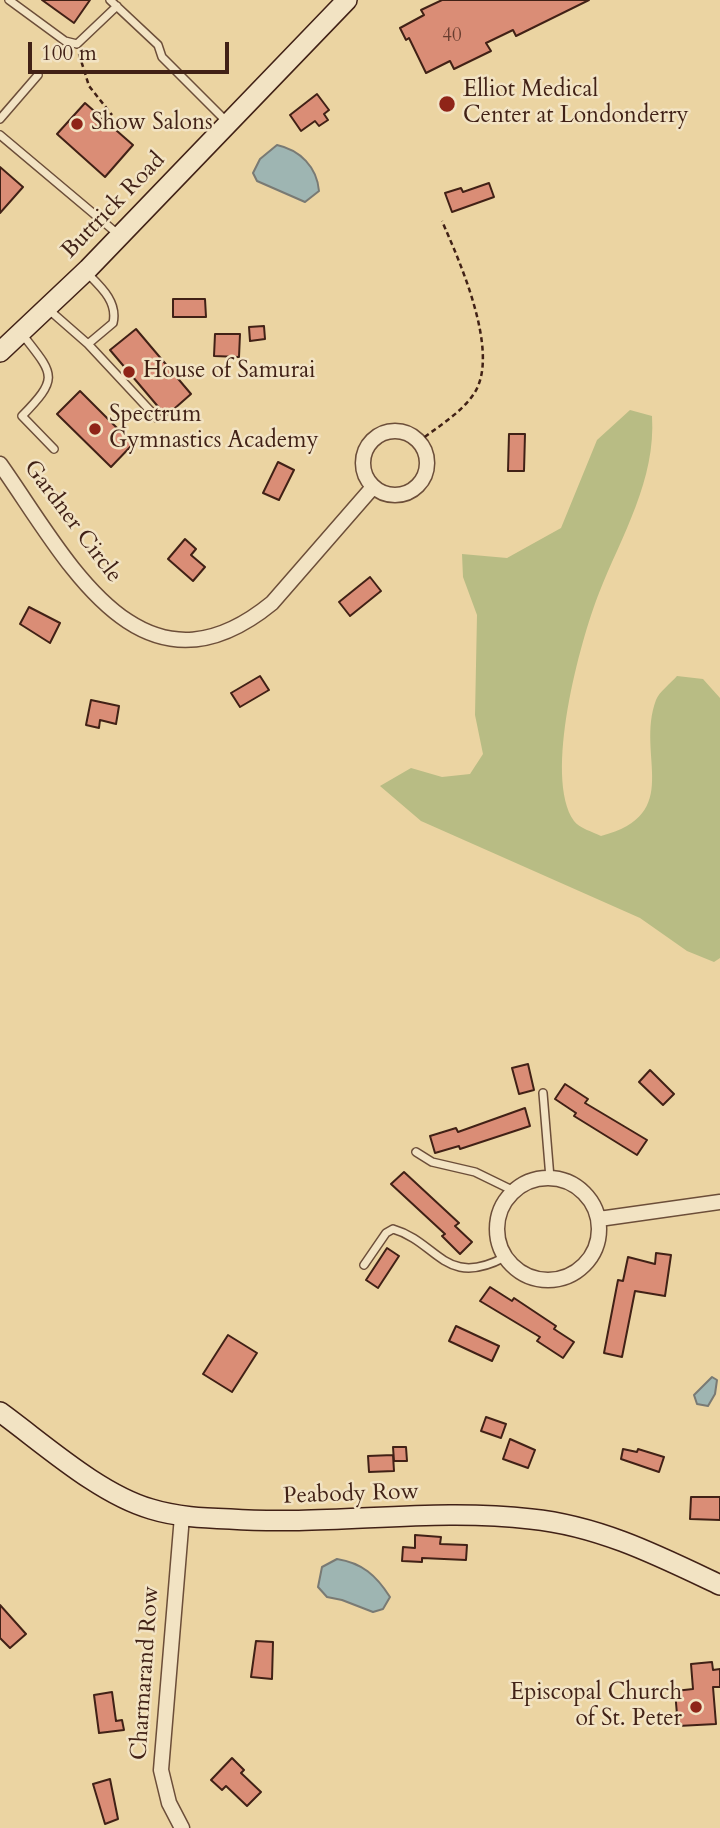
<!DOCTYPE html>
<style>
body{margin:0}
#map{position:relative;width:720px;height:1828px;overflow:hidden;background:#ebd4a2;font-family:Cardo,serif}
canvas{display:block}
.scale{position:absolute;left:28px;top:42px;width:201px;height:32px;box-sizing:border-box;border:4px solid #412116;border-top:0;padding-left:9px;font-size:21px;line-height:24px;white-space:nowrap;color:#412116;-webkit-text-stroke:5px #f2e3c3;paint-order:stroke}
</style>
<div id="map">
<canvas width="720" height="1828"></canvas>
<div class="scale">100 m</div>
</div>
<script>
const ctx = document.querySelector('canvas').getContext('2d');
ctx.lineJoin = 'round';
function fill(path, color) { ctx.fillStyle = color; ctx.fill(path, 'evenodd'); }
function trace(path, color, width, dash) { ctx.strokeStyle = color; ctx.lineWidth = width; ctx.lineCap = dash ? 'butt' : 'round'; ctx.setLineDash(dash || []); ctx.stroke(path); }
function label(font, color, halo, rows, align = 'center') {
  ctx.font = font + ' Cardo,serif'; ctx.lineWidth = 5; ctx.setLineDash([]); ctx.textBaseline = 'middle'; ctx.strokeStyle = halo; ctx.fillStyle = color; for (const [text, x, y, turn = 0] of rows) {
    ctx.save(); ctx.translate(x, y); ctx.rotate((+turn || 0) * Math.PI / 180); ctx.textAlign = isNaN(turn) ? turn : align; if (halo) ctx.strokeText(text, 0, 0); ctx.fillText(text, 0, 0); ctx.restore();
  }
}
fill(new Path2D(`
 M630 410 652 416C656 480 622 535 599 593 580 641 543 777 574 821 579 828 593 832 601 836 685 814 635 756 656 700 659 692 671 683 677 676L703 679 720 698V958L714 962 687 951 640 918 421 821 380 786 411 768 442 777 470 774 483 754 475 715 477 615 463 577 462 554 507 558 561 528 597 440Z`), '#b8bc84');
const water = new Path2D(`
 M277 145C300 150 317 167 319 191L305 202 257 181 253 173 260 159Z
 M712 1377 717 1380 715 1394 708 1406 697 1404 694 1395Z
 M337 1559C362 1563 376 1575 390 1597L383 1609 373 1612 342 1600 327 1597 318 1587 322 1567Z`);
fill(water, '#9eb5b2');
trace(water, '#797a74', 2);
const building = new Path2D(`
 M42 0H90L74 23Z
 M442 0H589L516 36 513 30 486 43 491 51 454 69 450 61 426 73 409 38 406 40 400 28 424 15 421 10Z
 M317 94 329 110 324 114 328 120 319 126 315 121 301 131 290 115Z
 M85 103 133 145 105 177 57 134Z
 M0 167 23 187 0 213Z
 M489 183 494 197 452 212 445 193 461 188 463 192Z
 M173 299H205L206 317H173Z
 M264 326 265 339 250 341 249 327Z
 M136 329 191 394 166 416 110 350Z
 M215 334H240L239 357 214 356Z
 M80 391 133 444 111 467 57 414Z
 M509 434H525L524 471H508Z
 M278 462 294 470 279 500 263 493Z
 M185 539 196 549 191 555 205 567 193 581 168 559Z
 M370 577 381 591 350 616 339 602Z
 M29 607 60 623 50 643 20 624Z
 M260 676 269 690 240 707 231 693Z
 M91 700 119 706 116 724 100 720 99 728 86 725Z
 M528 1064 534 1090 519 1094 512 1068Z
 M650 1070 674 1094 663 1105 639 1082Z
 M565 1084 588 1099 585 1103 647 1140 637 1155 574 1116 576 1113 555 1099Z
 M525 1108 530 1126 460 1149 459 1146 435 1153 430 1136 456 1128 458 1132Z
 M404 1172 459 1223 455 1226 472 1242 460 1254 442 1236 445 1234 391 1184Z
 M387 1248 399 1256 378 1288 366 1280Z
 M656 1253 671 1255 665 1296 635 1291 622 1357 604 1353 618 1280 623 1281 628 1257 655 1264Z
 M490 1287 512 1301 514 1298 556 1326 554 1329 574 1342 563 1358 537 1341 540 1337 480 1301Z
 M456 1326 499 1346 492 1361 449 1341Z
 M228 1335 257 1353 232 1392 203 1374Z
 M486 1417 506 1424 501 1438 481 1431Z
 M510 1439 535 1450 528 1468 503 1459Z
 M393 1447H406L407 1461H394Z
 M623 1449 637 1452 638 1449 664 1457 659 1472 621 1459Z
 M393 1455 394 1471 369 1472 368 1456Z
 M691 1497H720V1520L690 1519Z
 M415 1535 441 1537 440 1544 467 1545 466 1560 422 1558V1562L402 1561 403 1547 415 1548Z
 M0 1605 26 1634 10 1648 0 1638Z
 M256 1641 273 1642 272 1679 251 1677Z
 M712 1662 713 1670 720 1669V1687H713L716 1724 678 1726 675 1691 693 1689 691 1664Z
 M112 1692 116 1721 122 1720 124 1730 99 1733 94 1695Z
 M232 1758 244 1770 241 1773 261 1792 247 1806 226 1786 222 1790 211 1780Z
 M110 1779 118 1819 105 1824 93 1784Z`);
fill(building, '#da8d76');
trace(building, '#412116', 2);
const lane = new Path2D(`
 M9 0 65 41 77 44 117 6
 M110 0 158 45 162 57 228 123
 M0 119 38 75
 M0 135 119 235
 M48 309 88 344 113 323C118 302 101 287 87 273
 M22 334C54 375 60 377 22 416L54 449
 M88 344 157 418
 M543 1093 550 1178
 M416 1152 432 1162 475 1172 514 1191
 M364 1265 386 1233 393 1229C438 1242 445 1289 505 1257`);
const street = new Path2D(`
 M363 463a32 32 0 1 1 64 0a32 32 0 1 1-64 0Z
 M0 464C66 557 140 711 272 603L373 487
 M497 1229a51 51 0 1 1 102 0a51 51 0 1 1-102 0Z
 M599 1219 720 1202
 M182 1516 161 1770 169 1803 182 1828`);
const secondary = new Path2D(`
 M0 352 88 269 347 0
 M0 1412C44 1444 99 1494 151 1509 177 1517 203 1518 230 1519 330 1526 432 1507 531 1519 600 1526 659 1556 720 1585`);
trace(lane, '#6c4e39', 10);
trace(street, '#6c4e39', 17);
trace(secondary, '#412116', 22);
trace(new Path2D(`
 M79 54 89 86 112 115
 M418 442C437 427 462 413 475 392 500 351 459 260 442 221`), '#412116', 2.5, [5, 3.5]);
trace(lane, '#f2e3c3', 7);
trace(street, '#f2e3c3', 14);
trace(secondary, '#f2e3c3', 19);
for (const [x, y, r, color] of [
 [447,104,9,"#8f2418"],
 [77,124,7,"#8f2418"],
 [129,372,7,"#8f2418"],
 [95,429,7,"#8f2418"],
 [696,1707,7,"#8f2418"]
]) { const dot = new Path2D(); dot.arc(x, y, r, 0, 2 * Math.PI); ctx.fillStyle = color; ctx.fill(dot); trace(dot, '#f2e3c3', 2.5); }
label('19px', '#673c2e', null, [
 ["40",452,37]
]);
label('23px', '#412116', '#f2e3c3', [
 ["Elliot Medical",463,91],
 ["Center at Londonderry",463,117],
 ["Show Salons",91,124],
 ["House of Samurai",143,372],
 ["Spectrum",109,416],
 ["Gymnastics Academy",109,442],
 ["Episcopal Church",682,1694,"right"],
 ["of St. Peter",682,1720,"right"]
], 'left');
label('23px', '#412116', '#f2e3c3', [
 ["Buttrick Road",114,206,-46],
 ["Gardner Circle",72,522,53],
 ["Peabody Row",351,1495,-2],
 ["Charmarand Row",146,1673,-86]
]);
</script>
